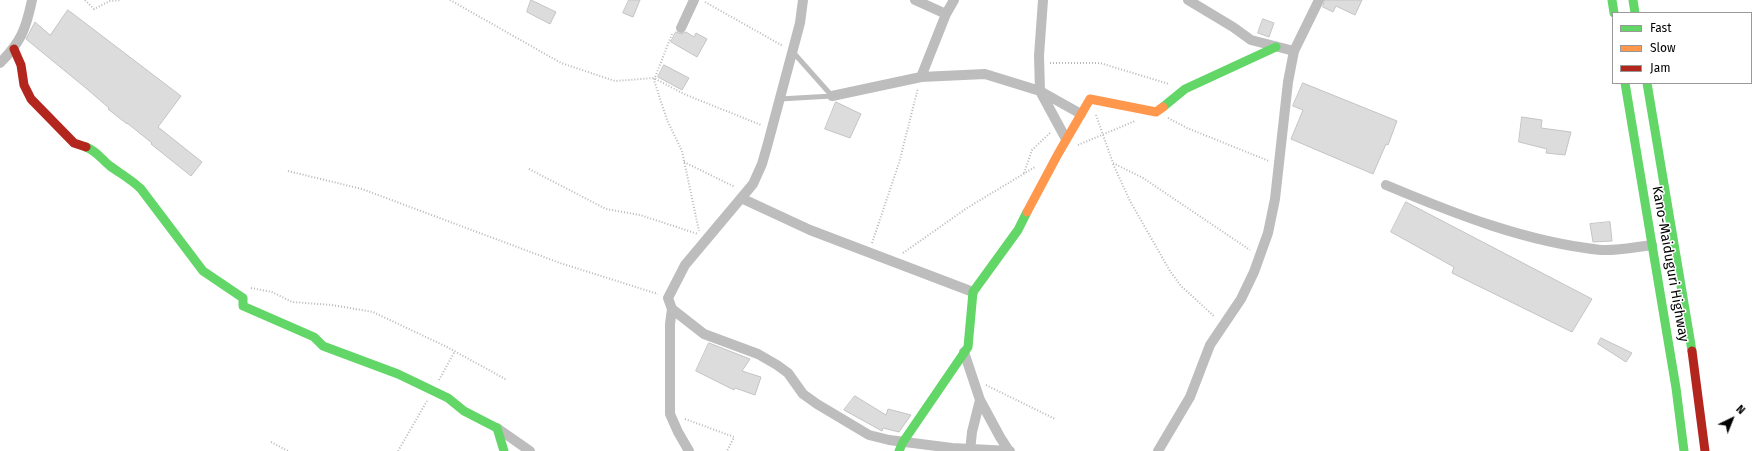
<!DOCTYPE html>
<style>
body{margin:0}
#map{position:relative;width:1764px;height:451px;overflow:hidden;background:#fff;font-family:"Fira Sans",sans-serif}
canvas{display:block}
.legend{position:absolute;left:1612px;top:12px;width:140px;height:72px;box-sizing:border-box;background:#fff;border:1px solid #999;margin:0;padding:5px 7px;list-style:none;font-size:12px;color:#000}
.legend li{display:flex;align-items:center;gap:8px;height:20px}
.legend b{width:20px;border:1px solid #999}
.north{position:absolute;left:1712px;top:399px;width:40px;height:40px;-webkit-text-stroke:3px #fff;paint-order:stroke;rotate:43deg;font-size:11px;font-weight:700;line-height:16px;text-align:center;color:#000}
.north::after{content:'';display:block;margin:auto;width:14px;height:18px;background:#000;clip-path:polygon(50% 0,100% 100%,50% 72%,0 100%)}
</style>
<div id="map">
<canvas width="1764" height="451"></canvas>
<ul class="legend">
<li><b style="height:5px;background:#63d668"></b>Fast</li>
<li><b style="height:5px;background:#ff974d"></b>Slow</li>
<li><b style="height:5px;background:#b3261e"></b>Jam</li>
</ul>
<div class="north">N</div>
</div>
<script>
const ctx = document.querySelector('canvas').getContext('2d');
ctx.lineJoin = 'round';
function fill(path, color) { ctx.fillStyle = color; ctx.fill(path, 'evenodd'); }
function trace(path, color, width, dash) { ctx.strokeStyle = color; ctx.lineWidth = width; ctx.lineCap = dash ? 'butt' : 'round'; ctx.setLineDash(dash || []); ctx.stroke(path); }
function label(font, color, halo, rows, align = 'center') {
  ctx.font = font + ' "Fira Sans",sans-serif'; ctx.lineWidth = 3; ctx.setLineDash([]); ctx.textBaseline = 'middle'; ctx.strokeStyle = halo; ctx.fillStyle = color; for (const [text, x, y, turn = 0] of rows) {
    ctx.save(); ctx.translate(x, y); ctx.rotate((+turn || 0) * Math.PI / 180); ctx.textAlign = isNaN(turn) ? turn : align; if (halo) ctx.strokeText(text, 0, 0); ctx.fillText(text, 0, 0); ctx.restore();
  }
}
const building = new Path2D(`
 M531 0 556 12 550 24 527 12Z
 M629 0H640L633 17 623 13Z
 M1325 0H1362L1355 15 1336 6 1333 12 1323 7Z
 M68 10 181 96 158 127 202 162 191 176 151 144 152 143 127 123V124L108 109 109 108 87 89 26 39 35 22 50 35Z
 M1263 19 1274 23 1269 37 1258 33Z
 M676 32 681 34 686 32 694 37 696 33 707 39 697 57 671 42Z
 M664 65 689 78 682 90 658 77Z
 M1303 83 1397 121 1388 145 1386 144 1373 174 1291 139 1303 110 1293 106Z
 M836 102 861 114 850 138 825 129Z
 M1522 117 1542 120 1541 128 1571 132 1565 155 1546 153 1547 149 1519 142Z
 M1406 202 1592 299 1572 332 1452 273 1454 267 1391 232Z
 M1610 222 1612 241 1593 242 1590 224Z
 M1601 338 1632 353 1626 362 1598 344Z
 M709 343 750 359 742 371 761 377 755 395 735 388 734 390 696 371Z
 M855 396 886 415 888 409 911 415 899 432 883 428 882 431 844 410Z`);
fill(building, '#dcdcdc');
trace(building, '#c4c4c4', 1);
trace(new Path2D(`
 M85 0 94 9 110 1 121 0
 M450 0 561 63 615 81 654 78 684 94 761 125
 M705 2 783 46
 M672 34 654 80 667 120 682 151 699 231
 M1050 63H1100L1169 84
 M1096 115 1113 163 1143 178 1250 250
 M1168 118 1187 128 1269 161
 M1078 145 1135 121
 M684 162 735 187
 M1113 164 1130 201 1170 271 1181 286 1215 317
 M529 169 606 209 640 215 698 234
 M288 171 362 189 560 263 658 294
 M1024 173 1032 150 1050 133
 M872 243 899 163 918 88
 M903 253 967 208 1035 167
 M251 288 272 292 292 302 332 305 373 312 447 347 507 380
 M439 380 455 351
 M986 385 1055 419
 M685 419 734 437 727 451
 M271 442 288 451
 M398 451 427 401`), '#b8b8b8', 2, [1, 2]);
trace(new Path2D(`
 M780 99 832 96 792 51`), '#bdbdbd', 5);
trace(new Path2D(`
 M915 0 946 14 921 77
 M1043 0 1039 56 1040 91 1066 139
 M1188 0 1233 27 1251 40 1294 51
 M946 14 954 0
 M681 28 694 0
 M0 63C21 42 26 29 32 0
 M832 96 921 77 985 74 1040 91 1081 114
 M1386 185C1455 214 1526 242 1601 250 1617 251 1636 247 1652 245
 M741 198 810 230 973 292
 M672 309 704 334 758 354 777 365 788 373 803 394 817 404 869 435 889 440 952 448 1010 451
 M964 352 980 400 972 432 970 451
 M980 400 1000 437 1009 451
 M497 428 530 451
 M689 451 678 432 670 414V324L672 309 668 298 685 265 753 184 762 164 768 143 800 23 803 0
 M1158 451 1190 397 1210 345 1241 299 1254 272 1268 233 1275 199 1288 82 1294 51 1319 0`), '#bdbdbd', 10);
trace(new Path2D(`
 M1612 0 1614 13
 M1633 0 1635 13
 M1625 83 1676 388 1684 451
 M1647 83 1692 351
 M1163 107 1185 89 1276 47
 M86 147C98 152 101 159 110 166 121 174 132 180 141 189L203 271 243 298V306L314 337 323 346 398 374 448 398 464 411 497 428 504 451
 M899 451 903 442 968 347 973 292 1018 230 1027 212`), '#63d668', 9);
trace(new Path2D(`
 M1027 212 1058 154 1090 99 1156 112 1163 107`), '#ff974d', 9);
trace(new Path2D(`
 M14 49 21 65 24 85 31 99 74 143 86 147
 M1692 351 1705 451`), '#b3261e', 9);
label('14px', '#000', '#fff', [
 ["Kano-Maiduguri Highway",1670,264,80]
]);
</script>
